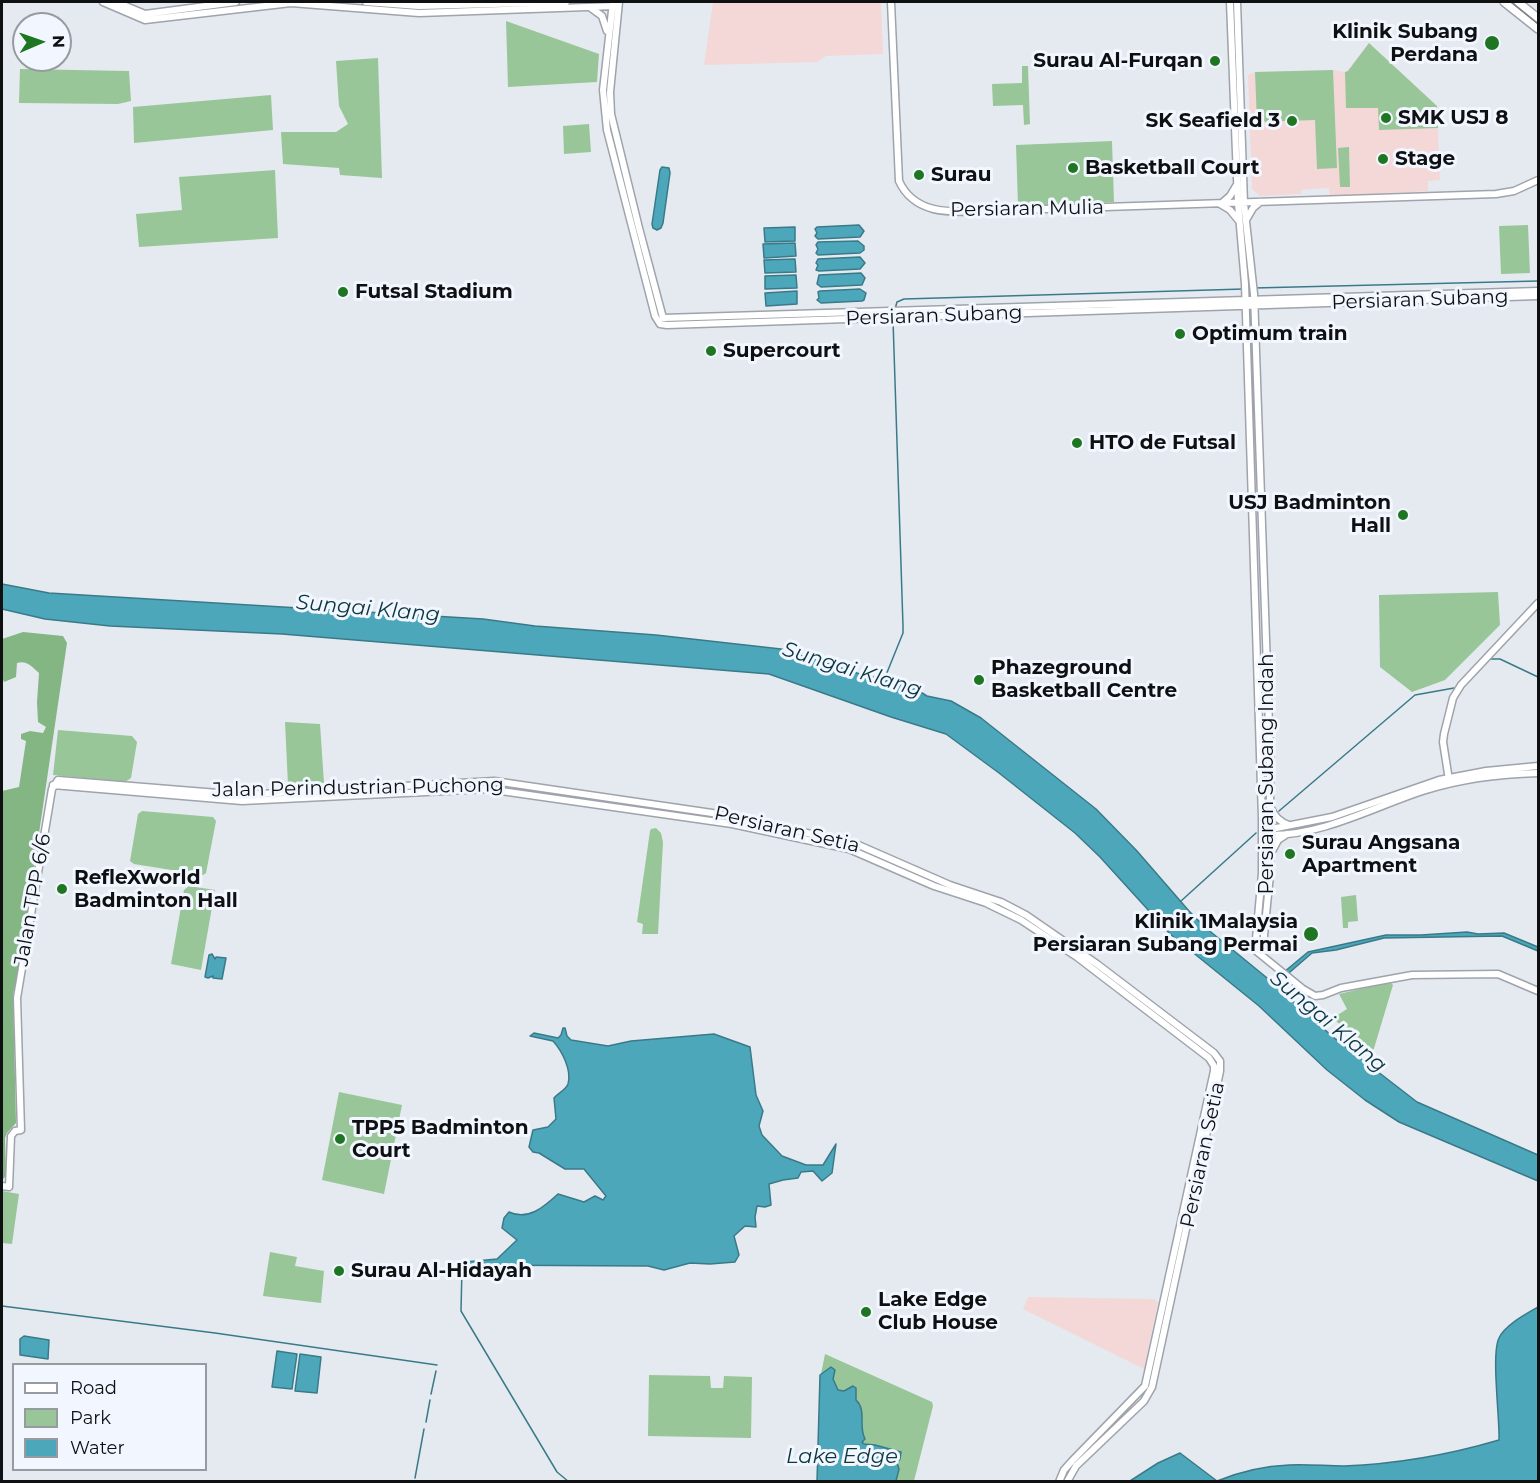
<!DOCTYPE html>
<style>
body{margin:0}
#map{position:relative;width:1540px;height:1483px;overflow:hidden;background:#e5eaf1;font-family:Montserrat,sans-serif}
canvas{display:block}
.frame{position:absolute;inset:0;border:3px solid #0e1012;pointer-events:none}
.legend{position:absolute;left:12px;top:1363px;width:195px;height:108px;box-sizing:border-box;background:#f2f7ff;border:2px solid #979ba0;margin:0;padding:8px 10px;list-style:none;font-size:18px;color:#0e1012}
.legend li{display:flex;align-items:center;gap:12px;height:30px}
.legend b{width:30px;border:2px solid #979ba0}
.north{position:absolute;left:12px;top:12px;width:60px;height:60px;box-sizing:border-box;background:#f2f7ff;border:2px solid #979ba0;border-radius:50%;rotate:88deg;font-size:16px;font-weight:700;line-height:24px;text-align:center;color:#0e1012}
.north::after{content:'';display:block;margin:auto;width:21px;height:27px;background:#1f7622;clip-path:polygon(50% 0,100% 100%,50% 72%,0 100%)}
</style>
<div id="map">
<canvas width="1540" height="1483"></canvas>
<div class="frame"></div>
<ul class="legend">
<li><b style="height:8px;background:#fff"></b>Road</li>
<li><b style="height:16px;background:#98c698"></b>Park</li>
<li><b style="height:16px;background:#4da7bb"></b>Water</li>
</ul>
<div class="north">N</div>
</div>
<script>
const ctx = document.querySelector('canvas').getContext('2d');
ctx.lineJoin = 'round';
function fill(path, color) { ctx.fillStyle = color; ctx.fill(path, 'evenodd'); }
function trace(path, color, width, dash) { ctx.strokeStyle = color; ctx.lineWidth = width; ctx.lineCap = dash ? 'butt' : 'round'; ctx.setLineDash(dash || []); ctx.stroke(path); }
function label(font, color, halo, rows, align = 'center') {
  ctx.font = font + ' Montserrat,sans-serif'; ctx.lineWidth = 6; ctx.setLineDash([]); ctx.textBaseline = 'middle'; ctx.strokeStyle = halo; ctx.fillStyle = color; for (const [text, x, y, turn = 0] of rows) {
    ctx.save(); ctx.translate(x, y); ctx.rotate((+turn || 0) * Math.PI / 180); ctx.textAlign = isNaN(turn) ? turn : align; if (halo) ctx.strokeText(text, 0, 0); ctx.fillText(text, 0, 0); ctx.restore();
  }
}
fill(new Path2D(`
 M713 2H881L883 54 826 56 817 62 704 65Z
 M1369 43 1437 106 1440 180 1428 181V191L1330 196 1329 188 1301 190V194L1260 196 1252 189 1248 75 1255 72 1333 70 1346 72Z
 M1028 1297 1154 1299 1158 1302 1144 1369 1023 1309Z`), '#f3d8d7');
fill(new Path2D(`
 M506 21 599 54 597 82 508 87Z
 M1369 43 1437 106 1438 128 1379 130 1378 108H1346L1345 72 1348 71Z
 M378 58 382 178 340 175 339 168 283 164 281 132H336L348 124 339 106 336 61Z
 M1022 66H1028L1030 124 1024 125 1023 105 993 106 992 84 1022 83Z
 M20 69 129 71 131 101 118 104 19 103Z
 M1333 70 1337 168 1317 169 1315 120 1257 122 1255 72Z
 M271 95 273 130 134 143 133 107Z
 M589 124 591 152 564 154 563 126Z
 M1112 141 1114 202 1018 206 1016 145Z
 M1349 147 1350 187H1340L1338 148Z
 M275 170 278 238 139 247 136 214 182 210 179 177Z
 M1528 225 1530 273 1501 274 1499 226Z
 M1498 592 1500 625 1445 680 1412 692 1380 667 1379 595Z
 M285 722 320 724 324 783 288 785Z
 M58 730 132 736 137 742 131 778 125 782 53 775Z
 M142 811 213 817 216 821 206 873 203 875 134 864 130 861 138 814Z
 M656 828 661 833 663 842 658 934H642L643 924 637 922 650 831 651 829Z
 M189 886 215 890 201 970 171 964 184 890Z
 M1356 895 1358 921 1348 922V928H1343L1341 897Z
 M1390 982 1393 985 1372 1055 1333 1018 1347 1009 1339 994Z
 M339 1092 402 1105 384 1194 322 1180Z
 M2 1191 19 1194 12 1244 2 1243Z
 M270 1252 297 1257 295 1266 324 1271 321 1303 263 1296Z
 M825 1354 932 1402 933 1406 914 1481 819 1482 821 1374Z
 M649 1375 710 1376 711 1388H723L724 1376 752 1377 751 1438 648 1436Z`), '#98c698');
fill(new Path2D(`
 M23 632 63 636 67 643 19 969 13 994 16 1123 7 1133 5 1138 6 1175 2 1181V791L19 787 26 741 21 739V734L30 731 43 733 46 727 38 722 37 702 39 673C32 667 27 660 17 663L16 677 4 682 2 676V639Z`), '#83b683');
const water = new Path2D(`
 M662 167 669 168 670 173 663 223 661 228 657 230 653 228 652 224 660 170Z
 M859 225 864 231 860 237 818 239 815 236 817 233 815 229 817 227Z
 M795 227V241L765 242 764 228Z
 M858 241 864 246V250L860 253 818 255 816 253 818 249 816 245 818 242Z
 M795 243 796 256 764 258 763 244Z
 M860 257 865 263 860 269 819 271 816 270 818 265 816 263 818 259Z
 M795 259 796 272 765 273 764 260Z
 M861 273 865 278 862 285 821 287 817 284 819 275Z
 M796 275 797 288 765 289V276Z
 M860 289 866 293 864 300 862 301 821 303 817 300 819 298 818 292 820 291Z
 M797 291V304L766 306 765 293Z
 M2 584 49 593 483 619 535 626 656 635 781 649 860 674 909 685 927 696 951 701 981 718 1096 809 1137 851 1189 911 1206 928 1272 982 1308 952 1386 935H1421L1467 932 1478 934 1504 933 1538 947V951L1502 936 1384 938 1336 950 1312 953 1275 985 1333 1037 1417 1102 1538 1155V1181L1399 1122 1365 1100 1327 1070 1259 1006 1170 934 1100 857 1075 833 999 773 946 734 891 717 769 674 282 634 110 626 45 619 2 609Z
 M212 954 215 959 216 957 226 958 222 979 213 978V976L208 978 205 977 209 955Z
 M563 1028H565L567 1036 571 1040 608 1046 631 1041 714 1034 750 1047 756 1095 763 1111 759 1126 762 1135 782 1156 806 1165H823L836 1144 832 1173 822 1181 813 1171 801 1172 798 1178 783 1180 769 1184 771 1205 765 1207 757 1206 755 1217 756 1227 745 1226 734 1236 739 1255 735 1262 710 1264 690 1263 664 1270 648 1266 467 1265 465 1262 497 1259 517 1240 502 1228 504 1218 509 1212C528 1221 544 1207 558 1194L584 1202 595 1196 603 1200 606 1196 584 1169H565L539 1153 533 1152 529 1147 533 1130 548 1127 556 1119 554 1098C558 1093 566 1090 568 1084 572 1070 562 1051 553 1041L530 1036 534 1033 558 1038 561 1035Z
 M1538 1307V1481H1130L1158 1463 1180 1453 1217 1481C1239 1472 1264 1466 1289 1465 1307 1464 1326 1466 1344 1466 1397 1464 1448 1455 1499 1440 1500 1419 1491 1354 1499 1338 1505 1325 1526 1314 1538 1307Z
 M24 1336 49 1340 48 1359 20 1355V1339Z
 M277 1351 297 1354 292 1389 272 1387Z
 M300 1354 321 1357 317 1393 295 1391Z
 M831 1367 835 1370 833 1379 838 1390 844 1391 853 1386 856 1388V1400C867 1410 858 1426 865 1439L862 1442 864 1444 875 1445 901 1452 900 1459 897 1463 899 1469 896 1481H817L820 1375Z`);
fill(water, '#4da7bb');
trace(water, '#3a7a88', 1.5);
trace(new Path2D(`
 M1254 288 1538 281
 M895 309 897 302 904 299 1244 289
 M1489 659H1500L1538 677
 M884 680 903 633V626L893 320
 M1279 811 1415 695 1454 688
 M1181 901 1256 833
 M466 1264 462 1267 461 1311 557 1472 569 1482
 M2 1306 215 1333 437 1365
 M431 1394 436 1371
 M426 1422 430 1400
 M415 1478 424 1429`), '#3a7a88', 1.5);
const secondary = new Path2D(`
 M103 2 145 20 291 3 419 13 615 6
 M116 2 145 14 236 2
 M366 2 419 6 566 2
 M613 2 603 90 607 130 655 316 660 324 667 325 1538 296
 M619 2 610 92 611 114 639 228 663 318 1538 291
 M891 2 899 181C915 216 953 212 985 211L1496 194 1514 191 1538 180
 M1230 2 1238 203 1245 284 1262 818V873L1255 950 1303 989 1315 996 1323 995 1341 988 1412 975 1498 974 1538 991
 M1237 2 1244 203 1254 294 1270 755V874L1263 946 1258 952
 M591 8 602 16 607 31
 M1222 203 1230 196 1236 186
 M1220 204 1230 210 1239 221
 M1246 220 1253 208 1260 202
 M1449 780 1443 742 1444 734 1453 698 1461 685 1538 603
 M53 785 242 801 487 789 732 824 849 849 934 886 986 903 1021 920 1077 957 1209 1058 1214 1066V1071L1145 1386 1072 1461 1064 1470 1059 1482
 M1271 808C1274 816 1280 822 1289 825
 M1266 830 1332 817 1439 780 1486 771 1538 766
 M1268 835C1323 836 1375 806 1426 790 1461 779 1502 774 1538 773
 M1271 853 1278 840 1287 834
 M2 1186 9 1187 11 1136 15 1131 21 1130 17 998 52 789 58 780 242 795 494 781 712 813 854 843 950 885 1001 902 1026 915 1097 964 1214 1053 1220 1061V1071L1152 1387 1144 1401 1076 1466 1067 1482`);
const primary = new Path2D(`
 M1504 2 1538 29
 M1518 2 1538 18`);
trace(secondary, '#9fa3ab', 9);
trace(primary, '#9fa3ab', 10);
trace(secondary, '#fff', 6);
trace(primary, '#fff', 7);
trace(new Path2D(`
 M1511 2 1538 24`), '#7d8085', 1.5);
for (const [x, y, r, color] of [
 [1492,43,8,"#1f7622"],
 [1215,61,6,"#1f7622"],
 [1386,118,6,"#1f7622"],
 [1292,121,6,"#1f7622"],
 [1383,159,6,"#1f7622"],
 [1073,168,6,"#1f7622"],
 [919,175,6,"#1f7622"],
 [343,292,6,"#1f7622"],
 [1180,334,6,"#1f7622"],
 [711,351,6,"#1f7622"],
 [1077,443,6,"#1f7622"],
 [1403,515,6,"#1f7622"],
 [979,680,6,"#1f7622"],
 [1290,854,6,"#1f7622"],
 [62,889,6,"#1f7622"],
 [1311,934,8,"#1f7622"],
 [340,1139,6,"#1f7622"],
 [339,1271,6,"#1f7622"],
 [866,1312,6,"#1f7622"]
]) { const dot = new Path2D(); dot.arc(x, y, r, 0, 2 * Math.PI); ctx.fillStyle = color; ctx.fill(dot); trace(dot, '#f2f7ff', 2); }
label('bold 20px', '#0e1012', '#f2f7ff', [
 ["Klinik Subang",1478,32,"right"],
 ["Perdana",1478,55,"right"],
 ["Surau Al-Furqan",1203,61,"right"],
 ["SMK USJ 8",1398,118],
 ["SK Seafield 3",1280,121,"right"],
 ["Stage",1395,159],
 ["Basketball Court",1085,168],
 ["Surau",931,175],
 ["Futsal Stadium",355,292],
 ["Optimum train",1192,334],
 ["Supercourt",723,351],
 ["HTO de Futsal",1089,443],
 ["USJ Badminton",1391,503,"right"],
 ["Hall",1391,526,"right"],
 ["Phazeground",991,668],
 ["Basketball Centre",991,691],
 ["Surau Angsana",1302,843],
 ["Apartment",1302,866],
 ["RefleXworld",74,878],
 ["Badminton Hall",74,901],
 ["Klinik 1Malaysia",1298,922,"right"],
 ["Persiaran Subang Permai",1298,945,"right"],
 ["TPP5 Badminton",352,1128],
 ["Court",352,1151],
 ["Surau Al-Hidayah",351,1271],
 ["Lake Edge",878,1300],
 ["Club House",878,1323]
], 'left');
label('20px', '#0e1012', '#f2f7ff', [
 ["Persiaran Mulia",1027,209,-1],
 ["Persiaran Subang",1420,300,-2],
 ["Persiaran Subang",934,316,-2],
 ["Persiaran Subang Indah",1267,774,-90],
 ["Jalan Perindustrian Puchong",358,788,-1],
 ["Persiaran Setia",787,830,13],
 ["Jalan TPP 6/6",33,900,-80],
 ["Persiaran Setia",1203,1155,-78]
]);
label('italic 21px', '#0c3740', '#f2f7ff', [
 ["Sungai Klang",368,609,5],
 ["Sungai Klang",852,670,17],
 ["Sungai Klang",1328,1022,40],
 ["Lake Edge",842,1457]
]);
</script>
